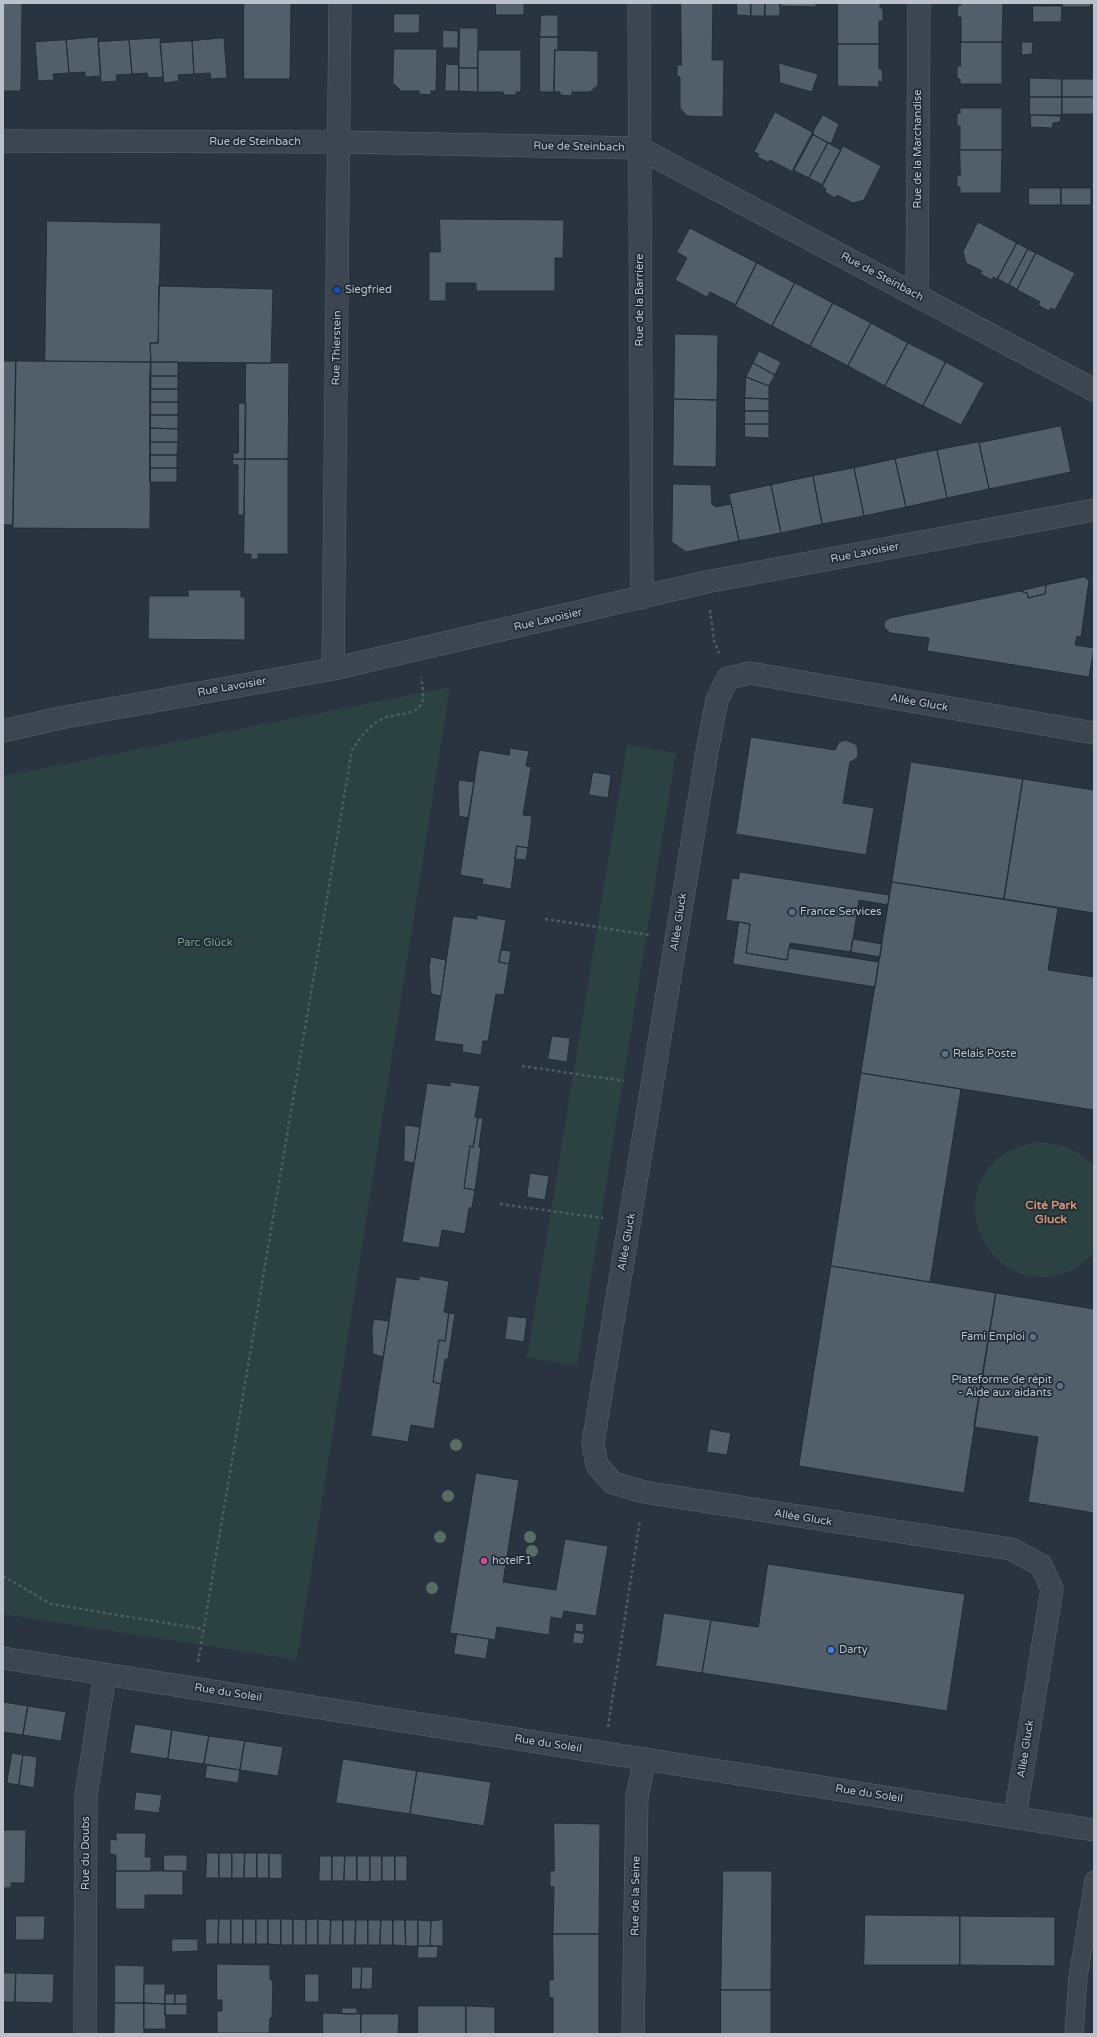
<!DOCTYPE html>
<meta charset="utf-8">
<style>
body{margin:0}
#map{position:relative;width:1097px;height:2037px;overflow:hidden;background:#293440;font-family:"Varela Round",sans-serif}
canvas{display:block}
.frame{position:absolute;inset:0;border:4px solid #bac1ca;pointer-events:none}
</style>
<div id="map">
<canvas width="1097" height="2037"></canvas>
<div class="frame"></div>
</div>
<script>
const ctx = document.querySelector('canvas').getContext('2d');
ctx.lineJoin = 'round';
function fill(path, color) { ctx.fillStyle = color; ctx.fill(path, 'evenodd'); }
function trace(path, color, width, dash) { ctx.strokeStyle = color; ctx.lineWidth = width; ctx.lineCap = dash ? 'butt' : 'round'; ctx.setLineDash(dash || []); ctx.stroke(path); }
function label(font, color, halo, rows, align = 'center') {
  ctx.font = font + ' "Varela Round",sans-serif'; ctx.lineWidth = 3.5; ctx.setLineDash([]); ctx.textBaseline = 'middle'; ctx.strokeStyle = halo; ctx.fillStyle = color; for (const [text, x, y, turn = 0] of rows) {
    ctx.save(); ctx.translate(x, y); ctx.rotate((+turn || 0) * Math.PI / 180); ctx.textAlign = isNaN(turn) ? turn : align; if (halo) ctx.strokeText(text, 0, 0); ctx.fillText(text, 0, 0); ctx.restore();
  }
}
fill(new Path2D(`
 M450 687 297 1660 3 1614V776Z
 M627 745 676 753 577 1365 527 1358Z
 M1038 1142C1063 1144 1076 1148 1094 1166V1253C1083 1263 1072 1272 1058 1275 992 1292 947 1206 996 1160 1008 1149 1023 1145 1038 1142Z`), '#2c4242');
const building = new Path2D(`
 M3 3H22L21 91H3Z
 M244 3H291L290 79H244Z
 M496 3H524V15H496Z
 M681 3H713L712 60H724L723 117 687 116 680 108V77H677V65H681Z
 M737 3H751V16L737 15Z
 M751 3H765V16H751Z
 M765 3H780V16H765Z
 M780 3H816V7L780 6Z
 M838 3H880V8H883V21H879V44H838Z
 M961 3H1003L1002 42H961V17H957L958 5H961Z
 M1034 3H1062V4Z
 M1062 3H1091V7H1063Z
 M1033 6H1062L1061 22H1033Z
 M394 14H420L419 33H394Z
 M541 15H558V37H540Z
 M460 28H478V68H459Z
 M443 30 458 31V48H443Z
 M98 37 101 76 85 77V72L69 73 66 40Z
 M540 37H558V50H555L554 92H540Z
 M160 38 163 77 148 78 147 73 132 74 129 40Z
 M224 38 227 78 211 79 210 73 194 74 192 41Z
 M66 40 69 73 53 74 54 80 38 81 35 42Z
 M129 40 132 74 116 75 117 81 101 82 98 42Z
 M192 41 194 74 178 75 179 81 164 83 160 43Z
 M961 42H1002V84H960V79H957V66H960Z
 M1022 42H1033L1032 54 1022 55Z
 M838 44H879V69H882L883 82 879 81V87L838 86Z
 M394 49H437L436 91H431V95L419 94V91H401L393 83Z
 M478 50H521V92H516V95H504L503 92H478Z
 M555 50 598 51V85L590 92H572V96L560 95V92H554Z
 M779 63 818 74 812 92 780 83Z
 M446 64 459 65V91H445Z
 M459 68H478V92L459 91Z
 M1030 78 1062 79V97H1030Z
 M1062 79H1094V97H1062Z
 M1030 97H1062V115H1030Z
 M1062 97H1094V114H1062Z
 M960 108H1002V150H960V126H957V113H960Z
 M775 112 814 133 793 172 770 160 768 162 757 157 759 154 754 152Z
 M823 115 839 124 831 144 812 134Z
 M1031 115 1061 116 1060 122 1053 123 1052 128 1031 127Z
 M812 134 828 143 809 178 793 170Z
 M828 143 841 150 823 185 809 178Z
 M843 146 881 166 864 200 853 203 837 195 835 198 825 192 826 189 822 186Z
 M960 150H1002L1001 193H960V187H957V175H960Z
 M1029 188H1061V205H1029Z
 M1061 188H1091V205H1061Z
 M440 219 564 220 563 258H555V291H476V283H446V301H429V252H440Z
 M47 221 161 223 158 343H150L151 362 45 361Z
 M978 222 1017 243 997 279 993 277 992 280 980 274 982 271 966 263 963 252Z
 M690 228 757 263 736 305 710 292 707 297 675 280 687 258 677 252Z
 M1017 243 1028 249 1009 285 998 279Z
 M1028 249 1036 253 1017 289 1009 285Z
 M1036 253 1075 273 1055 310 1051 308 1049 311 1038 305 1040 302 1017 290Z
 M757 263 795 283 772 326 735 306Z
 M795 283 833 303 810 346 772 326Z
 M159 286 273 289 271 363 151 362 150 343H158Z
 M833 303 871 323 848 366 810 346Z
 M871 323 908 343 885 386 848 366Z
 M675 334 718 335 717 400 674 399Z
 M908 343 946 362 923 406 885 386Z
 M759 351 781 362 775 375 753 363Z
 M3 361H16L13 525H3Z
 M16 361 151 362 150 529 13 528Z
 M151 362H178V376H150Z
 M946 362 984 383 961 425 923 406Z
 M246 363H289L288 459H245Z
 M753 363 775 375 769 386 746 377Z
 M150 376H178V389H150Z
 M746 377 769 386V399L745 398Z
 M150 389H178V402H150Z
 M745 398 769 399V411H745Z
 M674 399 717 400 716 467 673 466Z
 M150 402H178V415H150Z
 M239 403H246L245 459H233V453H238Z
 M745 411H769V424H745Z
 M150 415H178V429L150 428Z
 M745 424H769V438L745 437Z
 M1061 426 1071 472 989 489 979 443Z
 M150 428 178 429V442H150Z
 M150 442H178L177 455H150Z
 M979 442 989 489 947 498 937 450Z
 M937 450 947 498 906 507 895 459Z
 M150 455H177V468H150Z
 M233 459H245L244 515H238V465L233 464Z
 M245 459H288V554H258V559H251V554H244Z
 M895 459 906 507 864 516 854 468Z
 M150 468H177V482H150Z
 M854 468 864 516 822 524 813 476Z
 M813 476 822 524 781 533 771 485Z
 M673 484 711 485 712 504 715 507 731 504 739 541 686 552 672 542Z
 M771 485 781 533 739 541 729 494Z
 M1085 577 1089 581 1081 637 1077 636 1075 645 1094 648 1089 677 927 651 929 638 890 633 884 627 885 621 890 618 1020 591 1027 593 1028 598 1045 594 1046 585Z
 M1046 585 1045 594 1028 598 1027 593 1020 591Z
 M188 590H241V597H245V640L148 639 149 596H188Z
 M751 737 835 750 839 742 846 740 857 745 858 754 857 758 850 762 843 803 874 808 866 855 736 834Z
 M510 748 529 751 526 766 531 767 523 815 532 816 528 848 517 846 511 889 482 884 483 879 460 875 479 750 509 755Z
 M911 762 1023 779 1004 899 892 882Z
 M593 772 611 775 608 798 589 795Z
 M1023 779 1094 790V913L1004 899Z
 M459 780 474 782 468 818 459 816 458 790Z
 M517 846 528 848 526 860 515 859Z
 M740 872 889 895 888 905 859 900 851 952 790 943 787 960 746 953 750 924 726 920 732 878 738 879Z
 M892 882 1058 908 1048 970 1094 977V1110L861 1073Z
 M477 915 506 920 499 962 509 964 504 995 496 994 488 1041H483L481 1055 462 1052 463 1045 434 1041 453 916 477 919Z
 M739 922 750 924 746 953 787 960 789 948 879 962 875 987 733 964Z
 M853 939 882 944 880 957 851 952Z
 M501 950 511 951 509 964 499 962Z
 M431 957 446 960 441 996 431 994 429 968Z
 M552 1036 570 1038 567 1062 548 1059Z
 M861 1073 961 1089 930 1282 831 1266Z
 M450 1082 480 1086 475 1117 478 1118 473 1147 470 1146 464 1188 475 1190 472 1208H469L465 1234 442 1230 439 1248 402 1242 427 1083 450 1086Z
 M478 1118H483L479 1147H481L475 1190 464 1188 470 1146 473 1147Z
 M405 1125 420 1127 414 1163 404 1161Z
 M530 1173 549 1176 545 1200 527 1197Z
 M831 1266 996 1293 964 1493 799 1466Z
 M419 1276 449 1281 444 1312 449 1313 445 1341 439 1340 433 1382 441 1384 434 1429 411 1425 408 1442 371 1436 396 1277 419 1280Z
 M996 1293 1094 1309V1513L1028 1502 1038 1437 974 1427Z
 M449 1313 455 1314 448 1359H445L441 1384 433 1382 439 1340 445 1341Z
 M508 1316 527 1318 524 1342 505 1339Z
 M374 1319 389 1321 383 1357 373 1354 372 1329Z
 M710 1429 731 1433 727 1455 707 1452Z
 M476 1473 519 1480 503 1582 556 1590 565 1539 608 1546 596 1616 564 1611 562 1619 551 1617 549 1635 497 1627 495 1640 450 1633Z
 M768 1564 965 1594 947 1711 702 1673 711 1620 758 1627Z
 M664 1613 711 1620 702 1673 656 1666Z
 M576 1623 584 1624 583 1632 575 1631Z
 M574 1632 585 1634 583 1644 573 1643Z
 M457 1634 489 1639 486 1659 454 1654Z
 M3 1702 28 1706 23 1735 3 1732Z
 M28 1706 66 1712 61 1741 23 1735Z
 M135 1724 172 1730 168 1759 130 1753Z
 M172 1730 209 1736 204 1764 168 1759Z
 M209 1736 245 1741 240 1770 204 1764Z
 M245 1741 283 1747 278 1776 240 1770Z
 M12 1753 23 1755 19 1785 7 1783Z
 M23 1755 37 1757 34 1788 19 1785Z
 M343 1759 417 1771 410 1814 336 1803Z
 M207 1765 240 1770 238 1783 205 1778Z
 M417 1771 491 1782 484 1826 410 1814Z
 M136 1792 162 1795 159 1813 134 1810Z
 M554 1823 600 1824 599 1934H553L554 1887H550V1871H554Z
 M3 1830H26L25 1883H11V1888H3Z
 M116 1833H146L145 1857H151V1871H116V1855L110 1854V1839L116 1840Z
 M207 1853H219V1878H206Z
 M219 1853H232V1878H219Z
 M232 1853H245L244 1878H232Z
 M245 1853H257V1878H244Z
 M257 1853H269V1878H257Z
 M269 1853 282 1854V1879L269 1878Z
 M164 1855H187V1871H164Z
 M320 1856H332V1881H319Z
 M332 1856H345L344 1881H332Z
 M345 1856H357V1881H344Z
 M357 1856H370V1882L357 1881Z
 M370 1856H382V1881L370 1882Z
 M382 1856H395V1881H382Z
 M395 1856H407V1881H395Z
 M116 1871H183V1895H145V1909H116Z
 M723 1871H772L771 1990H721Z
 M865 1915 960 1916V1965H864Z
 M16 1916H45L44 1940H16Z
 M960 1916 1055 1917V1966L960 1965Z
 M206 1919H219L218 1944H206Z
 M219 1919H231V1944H218Z
 M231 1919H243V1944H231Z
 M243 1919H256V1944H243Z
 M256 1919H268V1944H256Z
 M268 1919H281V1945L268 1944Z
 M281 1919H293V1945H281Z
 M293 1919 306 1920V1945H293Z
 M318 1919 331 1920 330 1945H318Z
 M318 1919V1945H306V1920Z
 M331 1920H343V1945H330Z
 M343 1920H356L355 1945H343Z
 M356 1920H368V1945H355Z
 M368 1920H381L380 1945H368Z
 M381 1920H393V1945H380Z
 M393 1920H405L406 1946 393 1945Z
 M405 1920H418V1946H406Z
 M418 1920 431 1921 430 1946H418Z
 M443 1920V1946H430L431 1921Z
 M553 1934H599V2034H553V1998L549 1997V1980H553Z
 M172 1939H198V1951L172 1952Z
 M418 1946H438L437 1958H418Z
 M217 1964 270 1965V1980H273L272 2018H270L269 2033H217V2011H222V2000H217Z
 M115 1965 144 1966V2003H115Z
 M352 1967H362L361 1989H352Z
 M362 1967H373L372 1989H361Z
 M3 1973H16L15 2002H3Z
 M16 1973 54 1974 53 2003 15 2002Z
 M305 1974H319V2002H305Z
 M144 1984H165V2004L144 2003Z
 M721 1990H771V2034H721Z
 M165 1994H175V2004H165Z
 M175 1994H187V2004H175Z
 M115 2003H144V2034H114Z
 M144 2003 165 2004 166 2029H144Z
 M165 2004H187V2015H165Z
 M418 2006H466V2034H418Z
 M466 2006 495 2007V2034H466Z
 M342 2008H357V2014H342Z
 M323 2013 361 2014V2034H323Z
 M361 2014H399L398 2034H361Z`);
fill(building, '#525f6b');
trace(building, '#242d37', 1);
const lane = new Path2D(`
 M1074 2034 1078 1977 1094 1880`);
const street = new Path2D(`
 M639 3 642 598
 M3 141 339 142 639 148 1094 390
 M917 296 919 3
 M333 669 340 3
 M3 731 60 718 333 669 706 582 1094 510
 M3 1658 1094 1830
 M1015 1817 1052 1589 1041 1565 1011 1549 644 1492 613 1483 597 1465 593 1443 708 746 717 700 728 678 750 673 1094 733
 M85 2034 86 1796 105 1674
 M633 2034 637 1796 645 1759`);
trace(lane, '#5b646d', 19);
trace(street, '#5b646d', 23);
trace(new Path2D(`
 M710 610 714 641 719 653
 M545 919 649 935
 M522 1066 624 1081
 M500 1204 603 1218
 M3 1576 51 1604 203 1629
 M198 1662 352 750C361 737 368 726 382 719 386 716 392 716 397 715 426 711 425 702 421 677
 M608 1727 640 1520`), '#4b5f60', 2.5, [3, 3]);
trace(lane, '#3d4650', 18);
trace(street, '#3d4650', 22);
ctx.fillStyle = '#566e63';
for (const [x, y] of [
 [456,1445],
 [448,1496],
 [440,1537],
 [530,1537],
 [532,1551],
 [432,1588]
]) { ctx.beginPath(); ctx.arc(x, y, 6, 0, 2 * Math.PI); ctx.fill(); }
for (const [x, y, r, color] of [
 [337,290,4,"#1a4fb4"],
 [792,912,4,"#5c6f8a"],
 [945,1054,4,"#5c6f8a"],
 [1033,1337,4,"#5c6f8a"],
 [1060,1386,4,"#5c6f8a"],
 [484,1561,4,"#d1479c"],
 [831,1650,4,"#3f7fe0"]
]) { const dot = new Path2D(); dot.arc(x, y, r, 0, 2 * Math.PI); ctx.fillStyle = color; ctx.fill(dot); trace(dot, '#212b35', 1.5); }
label('11px', '#bac1ca', '#212b35', [
 ["Rue de Steinbach",255,142],
 ["Rue de Steinbach",579,147,1],
 ["Rue de la Marchandise",918,149,-90],
 ["Rue de Steinbach",882,277,28],
 ["Rue de la Barrière",640,300,-90],
 ["Rue Thierstein",337,348,-89],
 ["Rue Lavoisier",865,553,-11],
 ["Rue Lavoisier",548,620,-13],
 ["Rue Lavoisier",232,687,-10],
 ["Allée Gluck",919,703,10],
 ["Allée Gluck",679,922,-81],
 ["Allée Gluck",627,1242,-80],
 ["Allée Gluck",803,1518,9],
 ["Rue du Soleil",228,1693,9],
 ["Rue du Soleil",548,1744,9],
 ["Allée Gluck",1026,1749,-81],
 ["Rue du Soleil",869,1794,9],
 ["Rue du Doubs",86,1853,-90],
 ["Rue de la Seine",636,1896,-89]
]);
label('11px', '#bac1ca', '#212b35', [
 ["Siegfried",345,290],
 ["France Services",800,912],
 ["Relais Poste",953,1054],
 ["Fami Emploi",1025,1337,"right"],
 ["Plateforme de répit",1052,1380,"right"],
 ["- Aide aux aidants",1052,1393,"right"],
 ["hotelF1",492,1561],
 ["Darty",839,1650]
], 'left');
label('11px', '#7a9e80', '#212b35', [
 ["Parc Glück",205,943]
]);
label('bold 12px', '#cd9372', '#212b35', [
 ["Cité Park",1051,1206],
 ["Gluck",1051,1220]
]);
</script>
